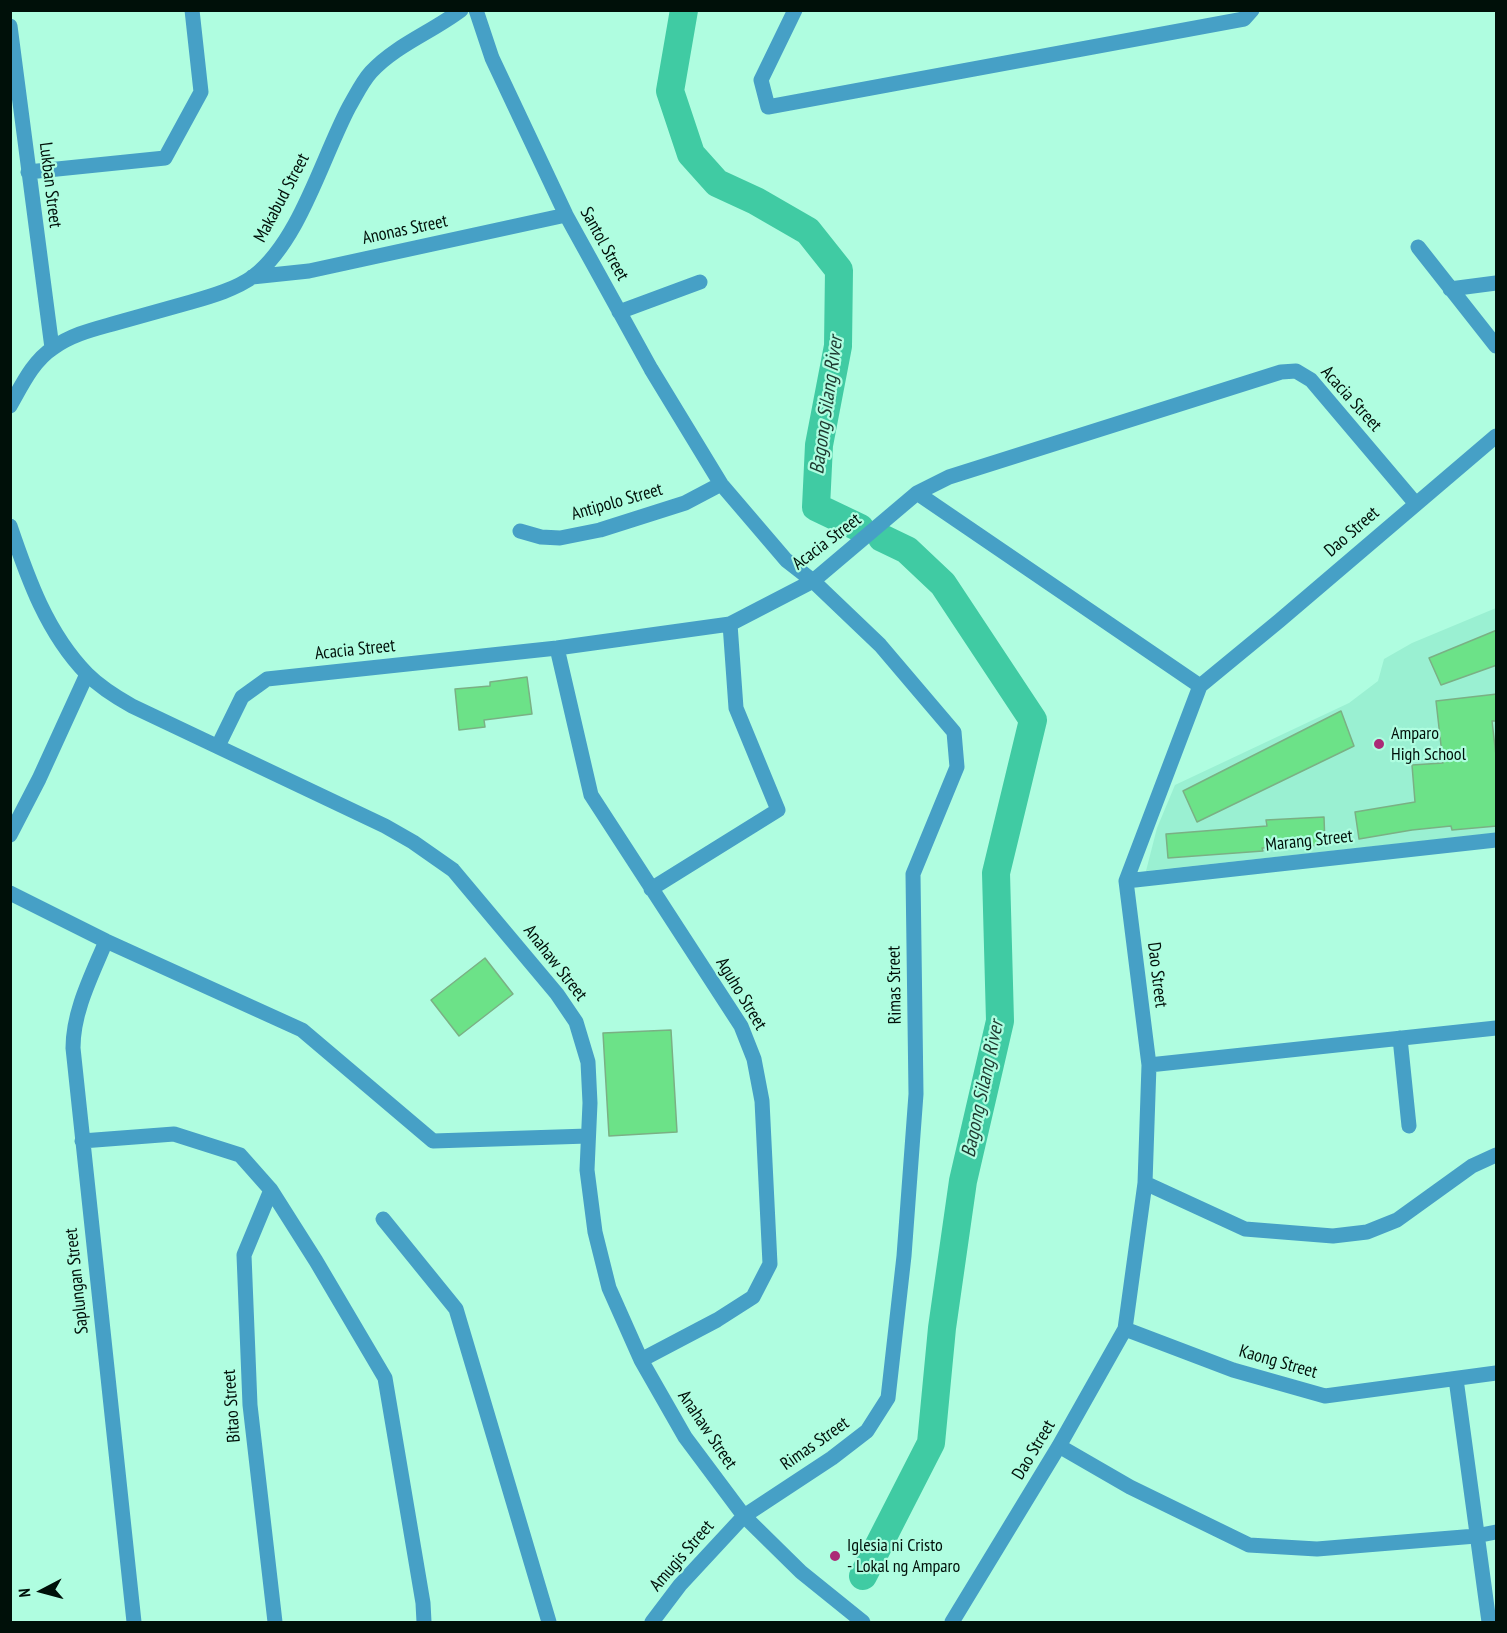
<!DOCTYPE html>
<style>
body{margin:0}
#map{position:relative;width:1507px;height:1633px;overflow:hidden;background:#affde0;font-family:"PT Sans Narrow",sans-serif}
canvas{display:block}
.frame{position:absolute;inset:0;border:12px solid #001009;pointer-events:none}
.north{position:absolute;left:12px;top:1561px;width:60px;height:60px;-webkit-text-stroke:4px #affde0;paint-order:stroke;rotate:264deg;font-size:16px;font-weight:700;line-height:24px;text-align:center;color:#001009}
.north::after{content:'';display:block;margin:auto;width:21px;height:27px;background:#001009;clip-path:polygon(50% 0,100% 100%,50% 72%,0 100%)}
</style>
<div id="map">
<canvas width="1507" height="1633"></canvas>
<div class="frame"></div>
<div class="north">N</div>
</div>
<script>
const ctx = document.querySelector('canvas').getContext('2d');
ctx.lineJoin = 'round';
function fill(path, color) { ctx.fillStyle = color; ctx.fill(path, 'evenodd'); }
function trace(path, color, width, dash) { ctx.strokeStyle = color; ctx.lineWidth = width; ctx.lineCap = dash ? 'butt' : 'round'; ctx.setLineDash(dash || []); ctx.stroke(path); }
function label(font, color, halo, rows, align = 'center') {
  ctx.font = font + ' "PT Sans Narrow",sans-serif'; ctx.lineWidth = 4.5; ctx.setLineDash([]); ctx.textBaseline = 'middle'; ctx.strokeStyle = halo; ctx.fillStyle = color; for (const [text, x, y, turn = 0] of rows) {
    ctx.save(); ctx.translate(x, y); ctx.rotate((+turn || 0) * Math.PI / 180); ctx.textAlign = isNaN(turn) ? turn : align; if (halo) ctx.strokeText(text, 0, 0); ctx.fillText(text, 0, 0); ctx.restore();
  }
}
fill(new Path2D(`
 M1496 608V833L1146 871 1157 828 1175 785 1349 703 1378 681 1384 659 1412 643Z`), '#9af0d2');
trace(new Path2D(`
 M684 10 670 91 691 154 717 183 756 201 808 231 839 270 838 346 819 445 816 507 860 528
 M863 1576 931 1443 942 1328 963 1181 1000 1021 996 873 1033 720 943 584 907 550 882 538`), '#40cba3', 28);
const building = new Path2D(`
 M1497 630V665L1441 685 1429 658Z
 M527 677 532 714 484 720 485 727 459 730 455 689 490 686V682Z
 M1497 694V721H1492L1497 764V826L1452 830 1451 826 1412 830 1359 839 1355 812 1415 802 1412 765 1443 763 1436 701Z
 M1341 711 1354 746 1197 822 1183 791Z
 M1324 817 1325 845 1262 848 1263 851 1168 858 1166 834 1267 826 1266 820Z
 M485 958 513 994 459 1036 431 1000Z
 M671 1030 677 1132 609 1136 603 1033Z`);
fill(building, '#6ce288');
trace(building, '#7ab084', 1.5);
trace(new Path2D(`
 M476 10 492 58 566 215 651 369 721 484 786 560 813 581 880 645 954 732 957 767 913 874 916 1094 904 1256 888 1398 867 1431 832 1458 744 1516 680 1585 652 1622
 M795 10 761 80 768 107 1244 19 1252 10
 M10 26 52 348
 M28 172 165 158 201 92 192 10
 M1418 247 1496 346
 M252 277 309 271 566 215
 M1450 289 1496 283
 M619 312 700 282
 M10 406C22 385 33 361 53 348 72 334 95 329 116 323 141 316 166 309 191 302 212 296 236 289 254 276 300 240 322 158 349 107 356 95 362 82 371 72 396 45 432 32 461 10
 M917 493 1200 686
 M10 526C28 579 47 633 87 674 100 687 116 697 132 706L385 826 413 842 453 870 557 994 576 1022 588 1062 590 1103 587 1170 595 1232 609 1288 641 1360 685 1437 744 1516 801 1572 863 1622
 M520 531 541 537 560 538 600 530 685 503 721 484
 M557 648 591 795 741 1026 754 1059 762 1101 770 1264 753 1297 717 1320 641 1360
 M218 746 242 697 267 679 557 648 730 624 813 581 917 493 949 477 1281 372 1296 371 1311 380 1416 504
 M10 835 39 779 87 674
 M1126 881 1496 840
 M651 889 778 810 736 708 730 624
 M10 893 106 941 302 1030 433 1141 588 1136
 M106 941C92 975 73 1011 73 1048L134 1622
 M1400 1038 1409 1126
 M1149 1065 1496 1028
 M82 1141 174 1134 240 1155 271 1190 316 1261 385 1378 423 1603 424 1622
 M1145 1183 1245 1229 1333 1236 1367 1232 1397 1220 1472 1166 1496 1155
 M271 1190 244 1255 250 1405 275 1622
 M383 1219 456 1309 549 1622
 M1125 1329 1233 1370 1325 1396 1496 1373
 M1456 1379 1489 1622
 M1059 1446 1130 1487 1249 1545 1317 1549 1476 1536 1496 1532
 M952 1622 1059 1446 1125 1329 1145 1183 1149 1065 1126 881 1200 686 1279 621 1496 436`), '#46a0c6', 15);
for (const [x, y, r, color] of [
 [1379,744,6,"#ab2a76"],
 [835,1556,6,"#ab2a76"]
]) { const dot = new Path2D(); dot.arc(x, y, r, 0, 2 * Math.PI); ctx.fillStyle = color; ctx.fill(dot); trace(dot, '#affde0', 2); }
label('18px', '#001009', '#affde0', [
 ["Lukban Street",50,185,83],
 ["Makabud Street",282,198,-62],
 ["Anonas Street",405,230,-12],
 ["Santol Street",604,244,61],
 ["Acacia Street",1351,399,48],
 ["Antipolo Street",617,502,-16],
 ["Dao Street",1352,532,-41],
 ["Acacia Street",827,542,-37],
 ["Acacia Street",355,650,-6],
 ["Marang Street",1309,841,-6],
 ["Anahaw Street",555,963,52],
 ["Dao Street",1157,975,83],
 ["Rimas Street",895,985,-91],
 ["Aguho Street",741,994,59],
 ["Saplungan Street",77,1281,-96],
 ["Kaong Street",1278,1362,16],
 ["Bitao Street",232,1406,-94],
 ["Anahaw Street",707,1430,56],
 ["Rimas Street",815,1444,-35],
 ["Dao Street",1034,1450,-59],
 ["Amugis Street",682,1556,-49]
]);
label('18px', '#001009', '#affde0', [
 ["Amparo",1391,734],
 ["High School",1391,755],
 ["Iglesia ni Cristo",847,1546],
 ["- Lokal ng Amparo",847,1567]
], 'left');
label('italic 20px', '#1e3a30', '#affde0', [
 ["Bagong Silang River",827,405,-82],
 ["Bagong Silang River",983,1089,-78]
]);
</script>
